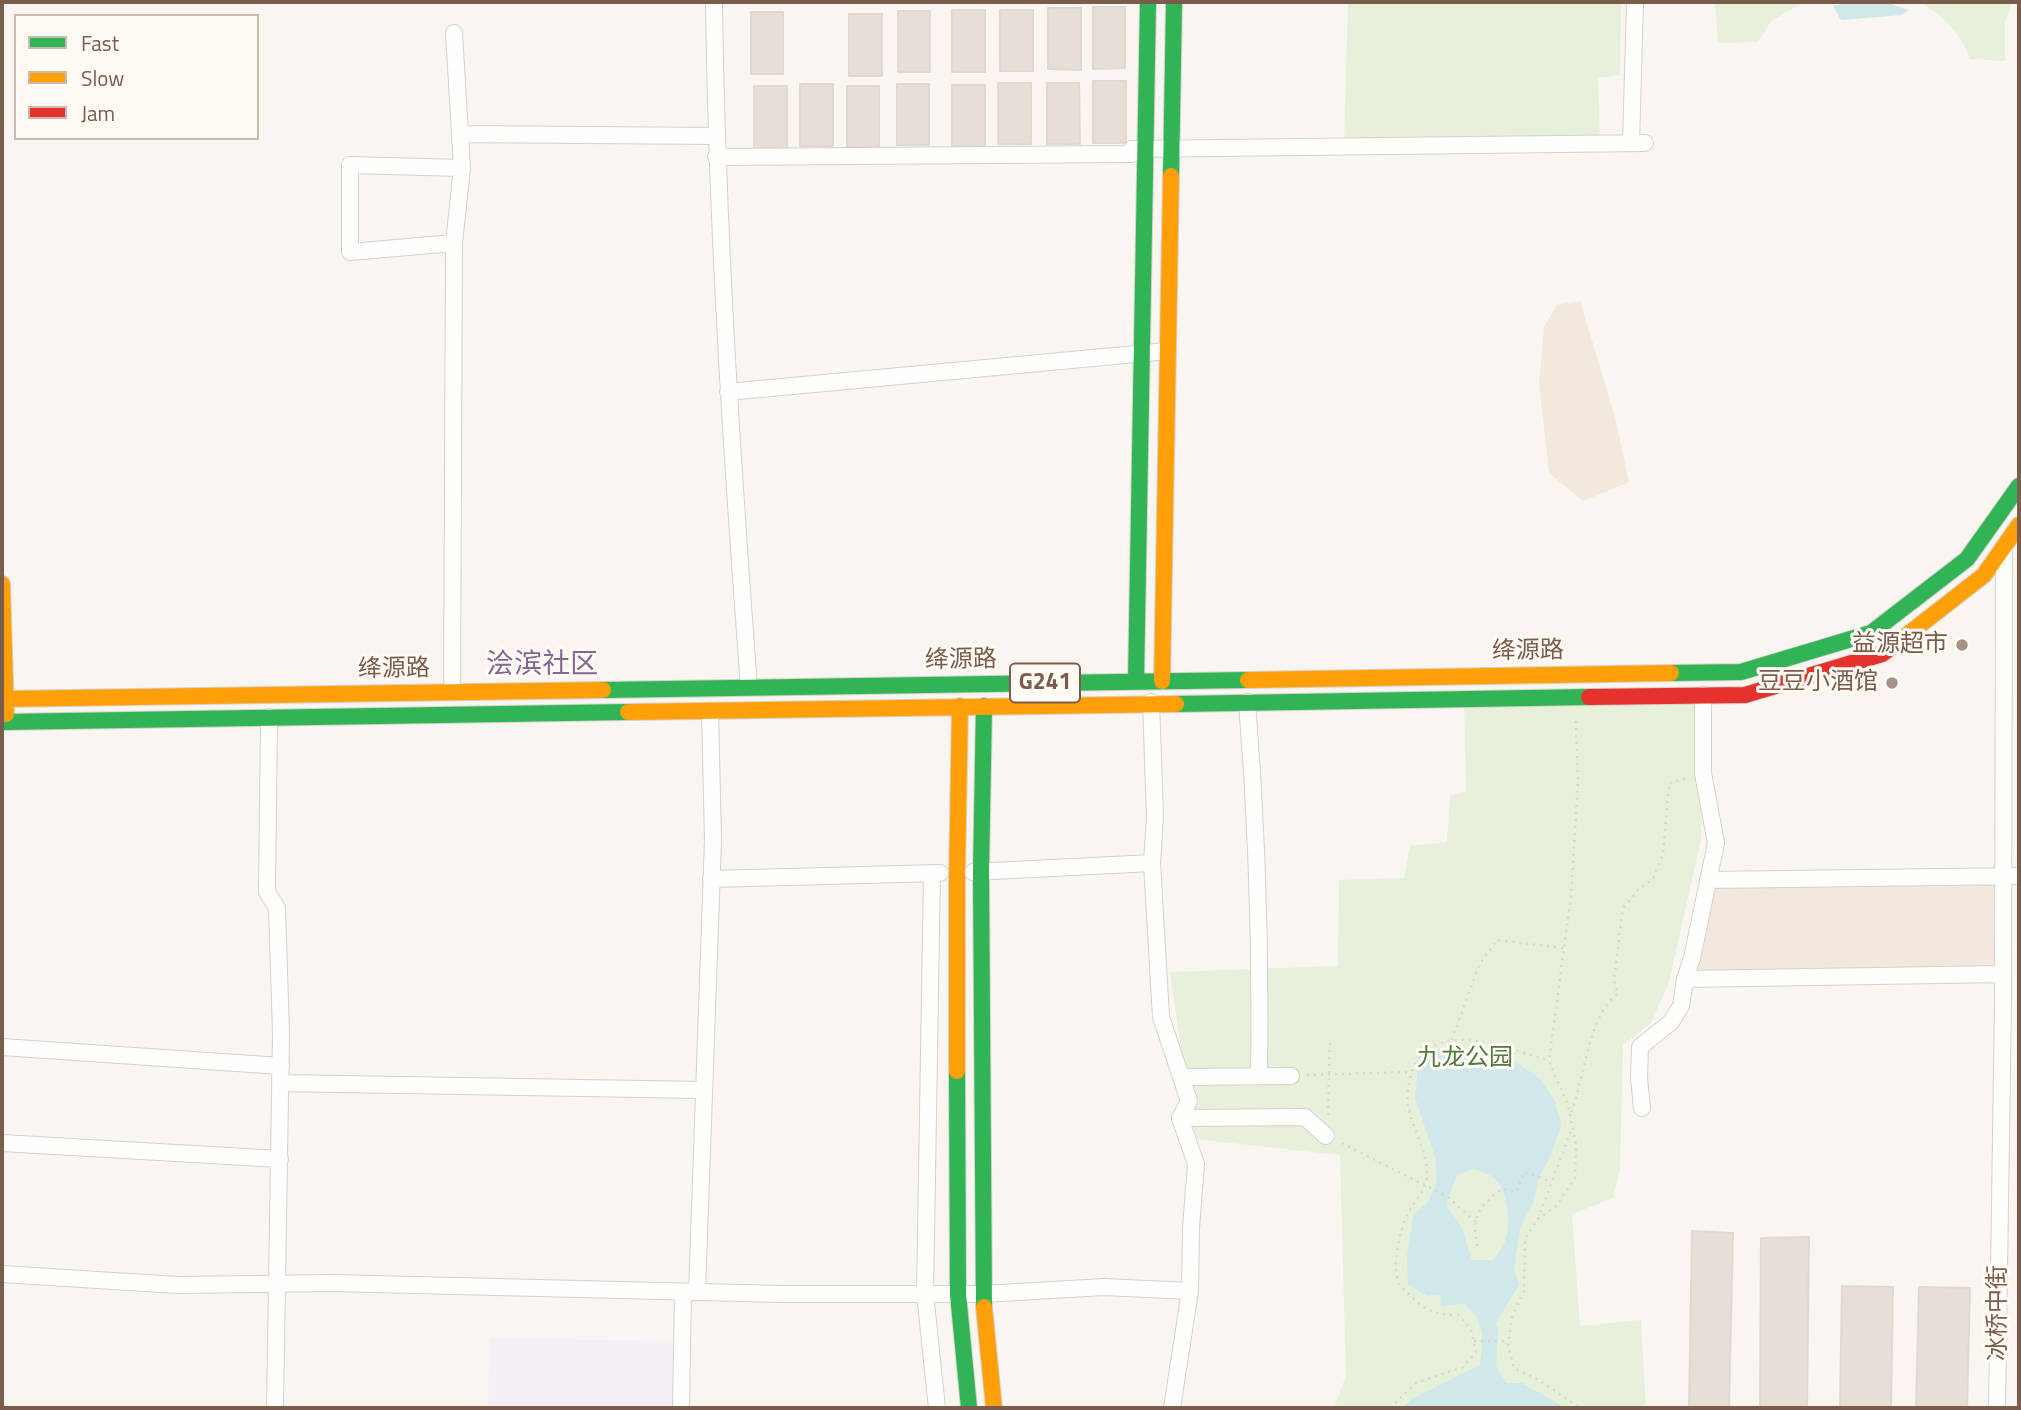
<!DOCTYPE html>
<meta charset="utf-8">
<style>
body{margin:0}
#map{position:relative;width:2021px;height:1410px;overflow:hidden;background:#f9f5f0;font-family:"Titillium Web",sans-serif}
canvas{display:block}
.frame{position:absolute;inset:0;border:4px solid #7a5c4d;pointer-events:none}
.legend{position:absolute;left:14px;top:14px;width:245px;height:126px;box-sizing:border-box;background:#fffaf3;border:2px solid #cabbb1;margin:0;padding:9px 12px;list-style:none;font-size:21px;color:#7a5c4d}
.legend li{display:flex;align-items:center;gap:14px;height:35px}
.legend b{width:35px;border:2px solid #cabbb1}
</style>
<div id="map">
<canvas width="2021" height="1410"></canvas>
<div class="frame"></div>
<ul class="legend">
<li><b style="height:9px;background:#30b455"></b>Fast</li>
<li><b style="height:9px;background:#ff9f0a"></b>Slow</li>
<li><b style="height:9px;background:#e5322d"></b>Jam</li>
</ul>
</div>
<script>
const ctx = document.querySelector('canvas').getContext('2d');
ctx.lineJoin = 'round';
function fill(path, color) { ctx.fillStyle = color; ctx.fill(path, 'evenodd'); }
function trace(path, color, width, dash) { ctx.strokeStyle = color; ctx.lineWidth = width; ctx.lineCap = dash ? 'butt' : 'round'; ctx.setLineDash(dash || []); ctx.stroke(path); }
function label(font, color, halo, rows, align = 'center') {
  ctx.font = font + ' "Titillium Web","Noto Sans SC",sans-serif'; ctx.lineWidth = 6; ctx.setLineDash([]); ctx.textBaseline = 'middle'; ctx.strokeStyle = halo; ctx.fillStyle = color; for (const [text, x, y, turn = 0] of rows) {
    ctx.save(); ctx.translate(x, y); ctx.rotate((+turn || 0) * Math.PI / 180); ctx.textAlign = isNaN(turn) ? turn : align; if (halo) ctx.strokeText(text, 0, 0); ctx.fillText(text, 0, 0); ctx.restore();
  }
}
fill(new Path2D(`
 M1580 301 1615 417 1629 482 1583 501 1549 473 1539 384 1544 327 1557 305Z
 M2003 876V974L1685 979 1708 880Z`), '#f2e8de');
fill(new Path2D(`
 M489 1338 673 1341 672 1408H488Z`), '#f6eef6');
fill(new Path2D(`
 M1348 2H1621L1620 75 1598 78 1600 143 1344 146Z
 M1715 2H1804L1771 21 1758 42 1718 43Z
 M1920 2H2013L2005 21V61L1970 59C1960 32 1945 17 1920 2Z
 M1703 695 1701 840 1669 982 1651 1023 1623 1045 1620 1169 1613 1198 1572 1214 1580 1326 1641 1320 1646 1408H1334L1346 1376 1340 1155 1194 1139 1170 972 1338 966 1339 880 1404 878 1410 846 1447 842 1450 795 1466 791 1464 699Z`), '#e7f0db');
fill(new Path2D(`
 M1853 2H1885L1909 10 1901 15 1841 20 1833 6Z
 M1439 1049 1494 1057 1519 1064 1540 1079 1555 1101 1561 1125 1551 1155 1539 1177 1533 1203 1520 1228 1514 1268 1519 1285 1496 1323 1498 1333 1496 1366 1506 1383H1522L1566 1408H1402L1413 1398 1480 1365C1484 1340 1485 1319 1464 1304L1441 1306 1440 1295 1427 1296 1408 1284 1407 1257 1413 1215 1428 1202 1437 1181 1435 1157 1415 1098 1418 1067ZM1474 1169C1483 1172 1492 1175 1498 1182 1508 1196 1511 1225 1505 1241 1503 1248 1497 1254 1494 1260H1472L1462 1227 1447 1207 1448 1197 1457 1175Z`), '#d0e8ea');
const building = new Path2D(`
 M1093 7H1125V68L1093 69Z
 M1048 8H1081V70L1048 69Z
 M952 10H985V72H952Z
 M1000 10H1033V71H1000Z
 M898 11H930V72H898Z
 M751 12H783V74H751Z
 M849 14H882V76H849Z
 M1093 81H1126V143H1093Z
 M998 83H1031V144H998Z
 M1047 83H1079L1080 144H1047Z
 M800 84H833V146H800Z
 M897 84H929V145H897Z
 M952 85H985V146H952Z
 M754 86H787V148H754Z
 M847 86H879V147H847Z
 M1692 1231 1733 1233 1729 1408H1689Z
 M1809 1237 1807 1408H1760L1761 1238Z
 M1842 1286 1893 1287 1891 1408H1840Z
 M1919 1287 1970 1288 1967 1408H1916Z`);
fill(building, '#e6ded7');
trace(building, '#e2d8d2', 2);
const street = new Path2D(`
 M714 2C717 231 732 459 749 687
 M460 134 716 136
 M1631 143 1635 2
 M1132 149 1645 143
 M716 157 1132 154
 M454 243 462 168
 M728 392 1168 351
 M452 692 454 243 350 252V165L462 168 454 33
 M1151 702 1155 816 1152 863 1161 1017 1189 1101 1180 1118 1196 1164 1191 1228 1190 1291 1172 1408
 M1247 702C1257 827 1261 950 1259 1075
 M269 717 267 892 277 908 281 1033 275 1408
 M973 872 1152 863
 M932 873 925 1294 937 1408
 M711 879 940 873
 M1708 880 2019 876
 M1685 979 2003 974
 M2 1047 281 1066
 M1181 1077 1291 1076
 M280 1083 703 1090
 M1642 1108 1639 1078 1640 1047 1671 1022 1681 1006 1685 979 1692 958 1716 843 1703 773V695
 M1180 1118 1305 1117 1326 1136
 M2 1143 280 1159
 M2 1274 177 1285 333 1283 784 1294H983L1104 1287 1190 1291
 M697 1292 713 840 710 711
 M681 1408 683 1292
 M1997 1408 2003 1001 2004 552`);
const fast = new Path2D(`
 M1171 176 1174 2
 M1671 673 1741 672 1871 633 1967 559 2019 486
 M1136 681 1148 2
 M603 690 1248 680
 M1176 704 1589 697
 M984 706 981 872 984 1307
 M2 722 628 712
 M957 1071 958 1294 969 1408`);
const slow = new Path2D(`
 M2 584 6 714
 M1902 639 1984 575 2019 525
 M1248 680 1671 673
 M1162 681 1171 176
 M2 699 603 690
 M628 712 1176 704
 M957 1071V876L960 706
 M984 1307 994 1408`);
const jam = new Path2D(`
 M1589 697 1745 695 1882 654 1902 639`);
trace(street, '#d7d1cb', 18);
trace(fast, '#d9d2cb', 18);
trace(slow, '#d9d2cb', 18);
trace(jam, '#d9d2cb', 18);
trace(new Path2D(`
 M1576 721 1578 781 1571 896 1549 1061 1568 1105 1576 1144 1575 1178 1556 1206 1538 1219 1525 1239 1524 1291 1512 1317 1508 1346 1514 1368 1539 1380 1580 1408
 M1452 1040 1479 965 1497 940 1564 948
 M1307 1075 1412 1072
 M1571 1112C1585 1078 1588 1014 1618 994L1614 981 1621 920 1624 907 1637 891 1653 879 1663 854 1669 783 1686 778
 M1328 1115 1330 1038
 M1342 1143 1448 1197 1476 1222
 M1538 1219 1571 1131
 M1477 1246C1472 1214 1478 1209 1501 1189L1516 1192 1524 1172 1552 1182
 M1474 1341H1508
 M1390 1408 1416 1383 1463 1367 1476 1352 1471 1330 1459 1315C1439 1315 1426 1312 1412 1297 1407 1292 1400 1287 1398 1281 1392 1265 1400 1228 1408 1213 1415 1200 1426 1191 1427 1176 1428 1151 1411 1127 1408 1103 1406 1094 1409 1081 1412 1072 1430 1016 1511 1048 1549 1061`), '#dcd5d0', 2.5, [2, 5]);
trace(street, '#fefefd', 16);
trace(fast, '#30b455', 16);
trace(slow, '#ff9f0a', 16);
trace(jam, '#e5322d', 16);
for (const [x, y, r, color] of [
 [1962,645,7,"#a69286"],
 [1892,683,7,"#a69286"]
]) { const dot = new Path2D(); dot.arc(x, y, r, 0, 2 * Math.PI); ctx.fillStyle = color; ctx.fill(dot); trace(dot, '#fffaf3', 2.5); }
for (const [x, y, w] of [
 [1045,683,70]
]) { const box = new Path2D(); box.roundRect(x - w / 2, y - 19.5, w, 39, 5); ctx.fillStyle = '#fffaf3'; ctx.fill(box); trace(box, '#7a5c4d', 2); }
label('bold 23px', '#7a5c4d', null, [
 ["G241",1045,683]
]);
label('24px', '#7a5c4d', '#fffaf3', [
 ["益源超市",1948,645],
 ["豆豆小酒馆",1878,683]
], 'right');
label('24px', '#7a5c4d', '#fffaf3', [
 ["绛源路",1528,652,-1],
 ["绛源路",961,661,-1],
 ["绛源路",394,670,-1],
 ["冰桥中街",1999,1313,-90]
]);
label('24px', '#537a41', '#fffaf3', [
 ["九龙公园",1465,1059]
]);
label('28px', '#846695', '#fffaf3', [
 ["浍滨社区",542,666]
]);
</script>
